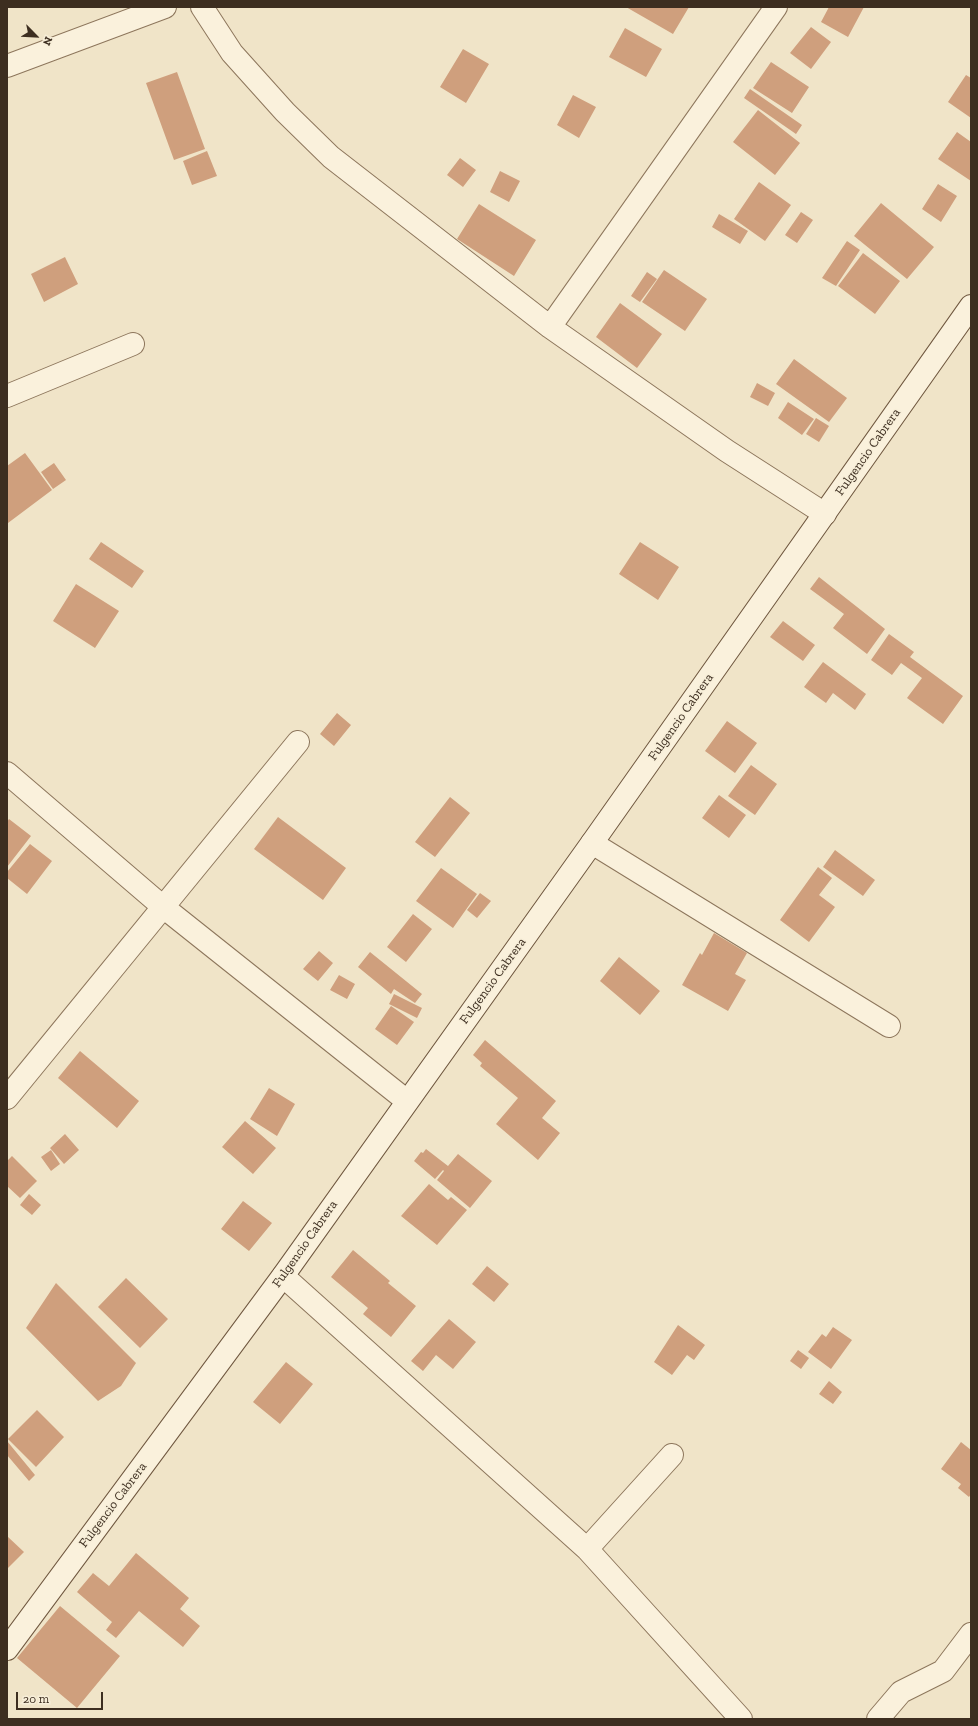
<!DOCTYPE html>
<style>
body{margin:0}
#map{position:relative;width:978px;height:1726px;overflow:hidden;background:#f0e4c8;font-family:"Zilla Slab",serif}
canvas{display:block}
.frame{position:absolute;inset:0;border:8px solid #3d2e20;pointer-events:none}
.north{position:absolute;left:16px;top:16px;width:40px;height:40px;-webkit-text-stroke:3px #f7eed8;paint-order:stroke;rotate:114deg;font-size:11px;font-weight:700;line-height:16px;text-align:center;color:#3d2e20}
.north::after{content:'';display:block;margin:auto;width:14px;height:18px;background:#3d2e20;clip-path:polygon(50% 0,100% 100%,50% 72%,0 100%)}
.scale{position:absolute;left:16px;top:1692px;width:87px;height:18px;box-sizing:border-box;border:2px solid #3d2e20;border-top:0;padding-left:5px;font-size:12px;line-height:14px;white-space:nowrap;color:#3d2e20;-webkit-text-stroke:3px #f7eed8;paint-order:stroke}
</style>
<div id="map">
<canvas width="978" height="1726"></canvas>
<div class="frame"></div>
<div class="north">N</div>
<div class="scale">20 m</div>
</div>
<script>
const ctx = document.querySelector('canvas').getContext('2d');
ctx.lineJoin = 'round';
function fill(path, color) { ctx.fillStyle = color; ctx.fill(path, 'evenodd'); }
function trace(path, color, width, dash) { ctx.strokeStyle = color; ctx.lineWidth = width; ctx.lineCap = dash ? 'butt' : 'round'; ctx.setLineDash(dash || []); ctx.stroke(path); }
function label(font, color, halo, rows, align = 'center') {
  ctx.font = font + ' "Zilla Slab",serif'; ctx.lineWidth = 3; ctx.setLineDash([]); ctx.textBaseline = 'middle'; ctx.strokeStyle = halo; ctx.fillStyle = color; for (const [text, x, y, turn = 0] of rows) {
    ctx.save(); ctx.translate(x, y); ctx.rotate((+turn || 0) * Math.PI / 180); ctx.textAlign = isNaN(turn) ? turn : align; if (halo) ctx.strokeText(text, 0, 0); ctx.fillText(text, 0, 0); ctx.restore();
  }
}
fill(new Path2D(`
 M626 7H689L673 34Z
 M829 7H864L848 37 821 22Z
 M811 27 831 42 811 69 790 53Z
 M625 28 662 49 646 77 609 57Z
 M463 49 489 64 466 103 440 87Z
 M771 62 809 87 792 113 753 88Z
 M177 72 205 149 174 160 146 83Z
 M966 75 971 78V118L948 102Z
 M750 89 802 125 796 134 744 98Z
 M573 95 596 107 579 138 557 125Z
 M758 110 800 143 775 175 733 142Z
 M957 132 971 142V181L938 159Z
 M207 151 217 176 192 185 183 161Z
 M460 158 476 170 463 187 447 175Z
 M500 171 520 181 509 202 490 192Z
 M759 182 791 205 765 241 734 219Z
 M938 184 957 196 941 222 922 209Z
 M881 203 934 247 907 279 854 236Z
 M479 204 536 240 514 276 457 239Z
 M801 212 813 220 797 243 785 235Z
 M719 214 748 231 740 244 712 227Z
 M847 241 860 250 836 286 822 278Z
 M863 253 900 281 875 314 838 286Z
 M65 257 78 284 44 302 31 274Z
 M664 270 707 299 685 331 642 302Z
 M647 272 657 279 640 302 631 296Z
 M620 303 662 334 637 368 596 337Z
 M794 359 847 398 829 422 776 384Z
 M757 383 775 393 768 406 750 397Z
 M788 402 814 419 802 435 778 418Z
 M816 418 829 426 819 442 806 434Z
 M25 453 52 490 8 523 7 521V466Z
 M54 463 66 480 53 489 41 472Z
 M101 542 144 571 132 588 89 559Z
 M640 542 679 567 658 600 619 574Z
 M819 577 885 629 867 654 833 628 844 614 810 589Z
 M76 584 119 611 95 648 53 621Z
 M783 621 815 645 803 661 770 637Z
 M889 634 914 652 910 657 963 696 943 724 907 698 922 678 901 663 892 675 871 660Z
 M823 662 866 694 855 710 833 693 826 703 804 687Z
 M337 713 351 725 334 746 320 734Z
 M727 721 757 743 735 773 705 751Z
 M751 765 777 784 755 815 728 796Z
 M719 795 746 815 729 838 702 818Z
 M450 797 470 813 435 857 415 842Z
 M278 817 346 868 323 900 254 849Z
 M9 819 31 836 7 867V822Z
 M30 844 52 861 27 894 7 878V872Z
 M835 850 875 880 863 896 823 867Z
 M818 867 832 878 819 895 835 907 809 942 780 920Z
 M441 868 477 894 453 928 416 901Z
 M480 893 491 901 477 918 467 910Z
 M413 914 432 929 406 962 387 947Z
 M714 933 747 953 735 974 746 980 728 1011 682 985 700 953 702 955Z
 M319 951 333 963 318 981 303 969Z
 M370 952 422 994 415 1003 394 989 391 994 358 967Z
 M619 957 660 991 640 1015 600 981Z
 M339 975 355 984 347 999 330 990Z
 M394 994 422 1008 417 1018 389 1004Z
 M391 1006 414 1022 397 1045 375 1029Z
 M485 1040 556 1101 542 1118 560 1133 538 1160 496 1124 518 1098 480 1066 482 1063 473 1055Z
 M80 1051 139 1101 117 1128 58 1078Z
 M269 1088 295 1104 277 1136 250 1119Z
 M245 1121 276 1148 253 1174 222 1147Z
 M65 1134 79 1150 64 1164 50 1148Z
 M426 1149 448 1166 458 1154 492 1181 470 1208 437 1180 444 1171 443 1170 435 1179 414 1161 421 1152 423 1153Z
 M51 1150 60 1164 51 1171 41 1157Z
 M12 1156 37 1181 20 1198 7 1186V1161Z
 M429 1184 448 1200 451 1197 467 1210 437 1245 401 1216Z
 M29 1194 41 1205 32 1215 20 1205Z
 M243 1201 272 1223 249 1251 221 1229Z
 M353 1250 390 1281 388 1283 416 1306 391 1337 363 1314 368 1308 331 1277Z
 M487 1266 509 1284 494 1302 472 1284Z
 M126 1278 168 1319 140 1348 98 1307Z
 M56 1283 136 1363 121 1386 98 1401 26 1328Z
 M449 1319 476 1342 453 1369 436 1355 423 1371 411 1361Z
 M678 1325 705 1345 694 1360 687 1355 672 1375 654 1362Z
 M833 1327 852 1340 831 1369 808 1352 822 1334 826 1337Z
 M798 1350 809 1358 801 1369 790 1361Z
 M286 1362 313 1384 280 1424 253 1402Z
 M829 1381 842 1392 833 1404 819 1394Z
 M37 1410 64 1437 36 1467 8 1439Z
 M7 1441 35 1475 29 1481 7 1455Z
 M961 1442 971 1450V1494L969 1497 958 1488 961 1484 941 1469Z
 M7 1536 24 1552 7 1569Z
 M136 1553 189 1598 180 1609 200 1626 183 1647 139 1611 116 1638 106 1630 112 1622 77 1592 93 1573 109 1586Z
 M60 1606 120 1656 77 1708 17 1658Z`), '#cf9f7d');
const street = new Path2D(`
 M202 7 232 53 285 112 331 157 550 327 727 451 825 514
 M7 66 165 7
 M550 327 776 7
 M7 396 133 344
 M7 773 162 906 407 1101
 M592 843 889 1026
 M7 1098 298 742
 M283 1276 587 1549 741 1719
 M587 1549 672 1455
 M878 1719 901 1692 943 1671 971 1634`);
const secondary = new Path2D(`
 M7 1649 283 1276 592 843 971 306`);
trace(street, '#8d765c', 24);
trace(secondary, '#6f573f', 24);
trace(street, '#faf1dc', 22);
trace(secondary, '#faf1dc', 22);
label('13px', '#3d2e20', '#f7eed8', [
 ["Fulgencio Cabrera",868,452,-55],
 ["Fulgencio Cabrera",681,717,-55],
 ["Fulgencio Cabrera",493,981,-54],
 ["Fulgencio Cabrera",305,1244,-55],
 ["Fulgencio Cabrera",113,1505,-53]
]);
</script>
